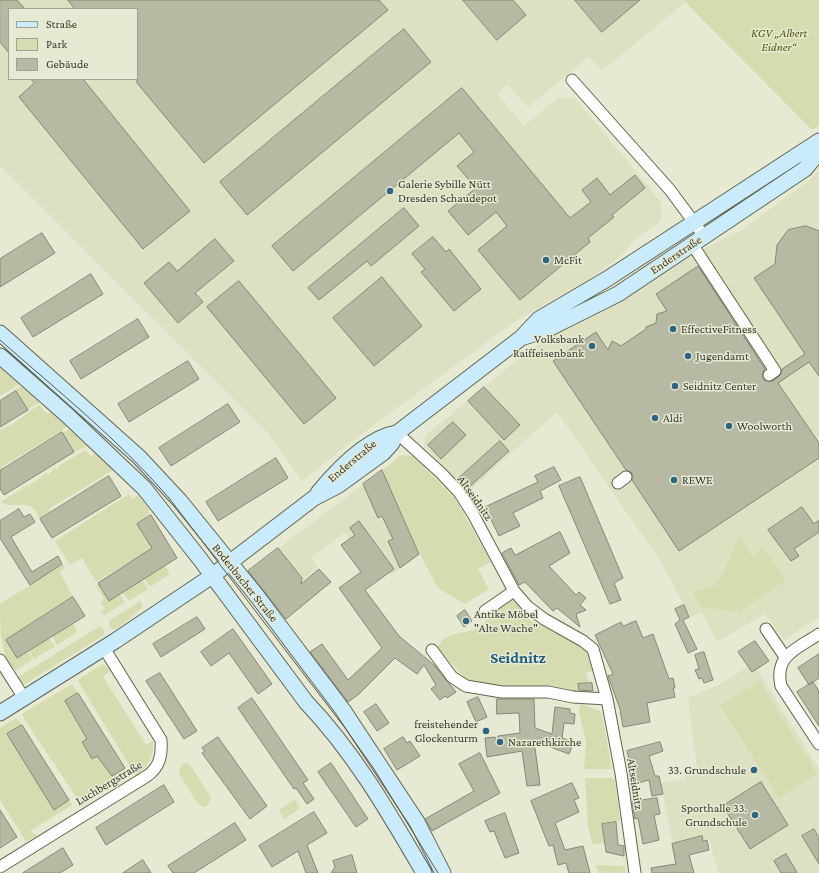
<!DOCTYPE html>
<meta charset="utf-8">
<style>
body{margin:0}
#map{position:relative;width:819px;height:873px;overflow:hidden;background:#e7ead2;font-family:"Crimson Pro",serif}
canvas{display:block}
.legend{position:absolute;left:8px;top:8px;width:130px;height:72px;box-sizing:border-box;background:#e7ead2;border:1px solid #a1a391;margin:0;padding:5px 7px;list-style:none;font-size:12px;color:#383930}
.legend li{display:flex;align-items:center;gap:8px;height:20px}
.legend b{width:20px;border:1px solid #a1a391}
</style>
<div id="map">
<canvas width="819" height="873"></canvas>
<ul class="legend">
<li><b style="height:5px;background:#caebfb"></b>Straße</li>
<li><b style="height:11px;background:#d6dbb0"></b>Park</li>
<li><b style="height:11px;background:#b7baa3"></b>Gebäude</li>
</ul>
</div>
<script>
const ctx = document.querySelector('canvas').getContext('2d');
ctx.lineJoin = 'round';
function fill(path, color) { ctx.fillStyle = color; ctx.fill(path, 'evenodd'); }
function trace(path, color, width, dash) { ctx.strokeStyle = color; ctx.lineWidth = width; ctx.lineCap = dash ? 'butt' : 'round'; ctx.setLineDash(dash || []); ctx.stroke(path); }
function label(font, color, halo, rows, align = 'center') {
  ctx.font = font + ' "Crimson Pro",serif'; ctx.lineWidth = 3; ctx.setLineDash([]); ctx.textBaseline = 'middle'; ctx.strokeStyle = halo; ctx.fillStyle = color; for (const [text, x, y, turn = 0] of rows) {
    ctx.save(); ctx.translate(x, y); ctx.rotate((+turn || 0) * Math.PI / 180); ctx.textAlign = isNaN(turn) ? turn : align; if (halo) ctx.strokeText(text, 0, 0); ctx.fillText(text, 0, 0); ctx.restore();
  }
}
fill(new Path2D(`
 M0 0H683L686 2 602 71 589 57 528 107 507 85 497 94 524 126 559 97 562 100 569 97 576 99 661 202V221L635 239 624 253 614 262 587 280 514 322 347 445 302 481 266 431 0 166ZM9 9H137V79H9Z
 M819 170V617L784 640 765 614 717 642 702 613 690 617 663 565 557 412 468 492 424 446 425 436 518 359 556 332 602 311 677 262 740 231 807 182Z
 M383 470 420 554 392 575 374 552 364 558 345 532 311 558 318 567 271 606 247 572Z
 M748 667 752 672 757 669 819 769V873H718L709 839 673 848 661 783 685 779 683 771 697 768 688 698 720 684Z`), '#dde1c2');
fill(new Path2D(`
 M683 0H819V126L812 130Z
 M2 366 21 383 0 396V368Z
 M23 385 41 401 28 409 15 390Z
 M39 405 47 414 51 411 67 427 2 467 3 469 0 471V430L11 425Z
 M69 429 87 446 75 452 63 433Z
 M85 450 91 456 96 453 113 470 49 509 50 512 40 518C28 495 17 511 1 502L21 489 23 490 22 488 28 485 29 486 33 482 34 483 39 478 42 479 41 477 46 473 48 475 56 467 57 469 59 467V466Z
 M401 455 413 456 454 497 491 562 478 569 489 589 465 604 438 588 420 554 383 470Z
 M129 494 133 499 138 495 149 509 148 515 137 524 146 538 158 544 96 582 82 558 70 565 55 541Z
 M739 537 753 556 763 548 786 580 739 612 701 607 693 592C699 590 709 589 714 585 723 579 733 548 739 537Z
 M63 564 65 568 60 572 73 597 6 640 17 658 28 652 33 659 16 670C0 660 0 623 0 604Z
 M165 566 170 574 150 587 144 579Z
 M142 580 148 589 129 601 122 592Z
 M98 584 109 601 119 594 125 602 104 616 101 611 105 609 100 602 104 599 96 586Z
 M513 597 526 618 582 647 587 652 593 671 586 673 589 683 578 684 579 693 503 687 466 679 437 648C446 629 466 636 482 626 486 623 486 617 490 613 496 607 506 602 513 597Z
 M140 601 143 606 125 623 113 630 109 626V621Z
 M73 623 77 632 57 645 52 636Z
 M100 626 104 630V635L25 684H22L15 679Z
 M49 638 55 646 34 659 29 651Z
 M103 664 111 670 103 677 146 745 153 741C154 757 148 766 136 776L78 681 79 679Z
 M759 681 817 774 779 798 720 705Z
 M72 684 78 693 65 701 95 753 112 776 124 769 125 771 79 801 25 720 22 714Z
 M580 703 600 711 602 715 612 769H584L586 742 579 712Z
 M16 718 22 725 7 734 54 809 69 800 72 805 30 831 38 836 26 841 0 800V728Z
 M185 763 190 765 209 794 211 798 208 805 204 807 198 804 179 774 181 766Z
 M585 778H613L615 781 620 821 602 823 604 843 592 844 588 825Z
 M295 799 300 808 284 819 279 810Z
 M596 865 625 866 626 873H598Z`), '#d6dbb0');
const building = new Path2D(`
 M0 0H17L25 9H9V53L0 42Z
 M68 0H379L388 10 204 163 137 83V9H75Z
 M463 0H513L526 15 497 40Z
 M575 0H640L602 32Z
 M404 29 431 62 247 215 220 182Z
 M31 79H83L190 211 143 249 19 97 34 83Z
 M462 88 570 218 591 202 582 190 597 178 610 195 635 175 645 188 612 215 614 217 588 238 590 242 520 300 478 250 507 226 496 212 468 235 448 211 476 188 457 166 474 152 459 133 293 271 272 246Z
 M404 208 419 226 371 266 367 261 319 300 308 288Z
 M806 226 819 231V376L809 362 778 383 819 443V458L679 551 632 480V473L626 470 553 361 596 332 608 350 612 341 621 346 646 329V327L656 323 657 314 667 311 656 294 698 266 765 369 763 372V379L766 381H773L781 374 782 369 805 354 754 278 775 264 777 245 788 230Z
 M42 233 55 253 0 287V259Z
 M433 237 446 252 449 249 481 289 454 311 421 272 425 269 412 254Z
 M215 239 234 261 195 293 203 302 178 323 144 283 169 262 177 271Z
 M91 274 103 294 33 337 21 318Z
 M382 277 422 326 374 366 333 318Z
 M239 281 336 398 304 424 207 307Z
 M138 319 149 337 81 379 70 361Z
 M188 361 199 379 129 422 118 404Z
 M484 387 520 425 504 440 468 401Z
 M16 391 28 410 0 427V401Z
 M228 404 240 422 171 466 159 448Z
 M453 422 466 435 441 459 428 445Z
 M62 432 74 452 4 495 0 489V471Z
 M500 441 509 451 467 489 458 479Z
 M276 458 288 478 218 521 206 502Z
 M554 467 561 480 540 491 543 498 513 513 520 526 499 536 485 507 538 482 535 476Z
 M382 470 419 554 400 568 388 541 393 539 382 516 378 518 363 484Z
 M109 476 121 496 52 538 40 519Z
 M580 477 623 578 614 583 621 600 610 604 559 486Z
 M802 507 814 524 819 520V532L794 549 799 556 791 561 768 530Z
 M19 509 24 517 30 514 35 522 11 537 32 572 58 556 62 564 30 585 0 538V521Z
 M151 515 177 558 109 601 98 583 152 548 137 524Z
 M359 521 394 569 365 590 399 636 434 665 456 692 447 698 445 696 440 700 431 689 436 685 424 665 417 674 395 658 359 694 348 702 310 652 322 644 348 680 382 648 339 588 361 572 341 545 355 535 350 528Z
 M560 532 570 553 549 566 576 595 579 592 586 598 580 605 586 610 576 614 580 627 557 608 553 611 525 582 519 585 502 553 511 548 515 555Z
 M278 548 302 578 301 584 319 569 331 582 286 619 248 571Z
 M73 597 85 616 17 658 6 640Z
 M684 605 689 617 683 620 697 649 688 653 675 624 680 620 675 609Z
 M465 610 472 621 464 627 457 616Z
 M197 617 205 629 161 657 153 644Z
 M636 621 643 638 653 634 669 679 673 678 675 688H673L675 697 647 703 650 722 623 727 620 709 608 676 613 674 595 635 621 622 623 626Z
 M233 629 272 684 258 694 229 653 211 666 201 652Z
 M755 641 769 661 752 672 738 652Z
 M704 652 713 680 704 683 702 678 699 679 695 670 699 669 695 655Z
 M819 654V678L809 685 798 668Z
 M160 673 197 731 184 739 146 681Z
 M813 682 819 691V726L797 692Z
 M592 683 593 691 579 690 578 684Z
 M78 693 125 768 112 776 97 756 92 759 82 742 87 739 65 701Z
 M478 697 487 717 476 722 467 702Z
 M252 698 308 780 303 783 314 799 307 804 296 788 294 789 238 708Z
 M497 699H534L535 728 552 734 555 707 570 709V713L575 714 574 724 564 723 562 738 574 742 569 754 534 741 540 785 527 786 522 751 487 757 485 738 495 737 498 743V736L520 733 519 713 497 714Z
 M376 704 389 723 377 731 364 712Z
 M22 725 69 800 54 810 7 734Z
 M218 737 267 806 250 819 202 753 205 751 202 748Z
 M403 737 407 743 410 741 420 756 397 770 384 749Z
 M660 742 663 751 649 756 655 776H659L663 794 652 796 649 780 635 784 627 751Z
 M480 753 500 793 432 831 425 819 474 791 459 764Z
 M331 763 368 819 356 827 318 772Z
 M761 782 788 825 750 849 723 806Z
 M572 783 579 798 574 800 579 812 555 823 565 850 583 846 590 873H569L566 863 558 865 553 845 549 846 531 801Z
 M164 785 174 802 106 845 96 828Z
 M657 798 660 814 654 815 659 840 643 844 638 818 635 819 632 802Z
 M0 810 17 837 0 848Z
 M314 812 327 833 307 845 318 873H306L298 851 272 867 259 846Z
 M505 813 519 853 505 858 494 831 490 832 485 821Z
 M616 822 618 845 624 846V856L606 852 602 824Z
 M235 823 246 840 194 873H173L168 866Z
 M814 829 819 838V864L802 836Z
 M702 836 703 841 707 840 709 850 689 855 694 873H652L651 868 676 864 672 844Z
 M63 848 73 865 60 873H23Z
 M786 854 795 869 797 873H781L774 861Z
 M352 855 357 873H331L335 867 333 861Z
 M143 860 151 873H123Z`);
fill(building, '#b7baa3');
trace(building, '#858873', 1);
const street = new Path2D(`
 M572 80 670 190 704 236
 M692 244 775 371 769 375
 M397 433 441 473 459 492 473 514 514 591 528 607 544 619 583 641 593 649 607 699 621 773 635 873
 M618 483 626 477
 M485 611 514 591
 M766 629 785 657
 M819 634C797 649 774 655 781 686L819 744
 M432 650 452 677 466 686 502 692H548L573 697 607 699
 M0 660 24 698
 M0 867 147 776C160 767 162 755 161 740L104 648`);
const secondary = new Path2D(`
 M0 333 139 457 180 501 257 596 343 710 417 822 443 873
 M524 337 546 330 618 294 805 169 819 152
 M0 356 67 415 144 488 200 559 306 702C354 752 389 813 424 873
 M318 493C337 470 367 438 397 433
 M0 713 115 641 212 576 314 498 339 485 383 453 392 443 397 433 521 338 539 319 607 279 819 141`);
trace(street, '#626450', 13);
trace(secondary, '#626450', 17);
trace(street, '#fff', 11);
trace(secondary, '#caebfb', 15);
trace(new Path2D(`
 M0 340C58 391 119 440 169 498L345 728 374 769 438 873`), '#56574c', 1);
for (const [x, y, r, color] of [
 [390,191,4,"#306581"],
 [546,260,4,"#306581"],
 [673,329,4,"#306581"],
 [592,346,4,"#306581"],
 [688,356,4,"#306581"],
 [675,386,4,"#306581"],
 [655,418,4,"#306581"],
 [729,426,4,"#306581"],
 [674,480,4,"#306581"],
 [466,621,4,"#306581"],
 [486,731,4,"#306581"],
 [500,742,4,"#306581"],
 [754,770,4,"#306581"],
 [755,815,4,"#306581"]
]) { const dot = new Path2D(); dot.arc(x, y, r, 0, 2 * Math.PI); ctx.fillStyle = color; ctx.fill(dot); trace(dot, '#e7ead2', 1.5); }
label('italic 12px', '#52560c', '#e7ead2', [
 ["KGV „Albert",779,33],
 ["Eidner“",779,47]
]);
label('12px', '#383930', '#e7ead2', [
 ["Galerie Sybille Nütt",398,184],
 ["Dresden Schaudepot",398,198],
 ["McFit",554,260],
 ["EffectiveFitness",681,329],
 ["Volksbank",584,339,"right"],
 ["Raiffeisenbank",584,353,"right"],
 ["Jugendamt",696,356],
 ["Seidnitz Center",683,386],
 ["Aldi",663,418],
 ["Woolworth",737,426],
 ["REWE",682,480],
 ["Antike Möbel",474,614],
 ["\"Alte Wache\"",474,628],
 ["freistehender",478,724,"right"],
 ["Glockenturm",478,738,"right"],
 ["Nazarethkirche",508,742],
 ["33. Grundschule",746,770,"right"],
 ["Sporthalle 33.",747,808,"right"],
 ["Grundschule",747,822,"right"]
], 'left');
label('12px', '#383930', '#e7ead2', [
 ["Enderstraße",676,255,-34],
 ["Enderstraße",352,461,-40],
 ["Altseidnitz",475,498,55],
 ["Bodenbacher Straße",245,583,51],
 ["Luchbergstraße",109,783,-31],
 ["Altseidnitz",635,784,81]
]);
label('bold 16px', '#1f5d7d', '#e7ead2', [
 ["Seidnitz",518,658]
]);
</script>
